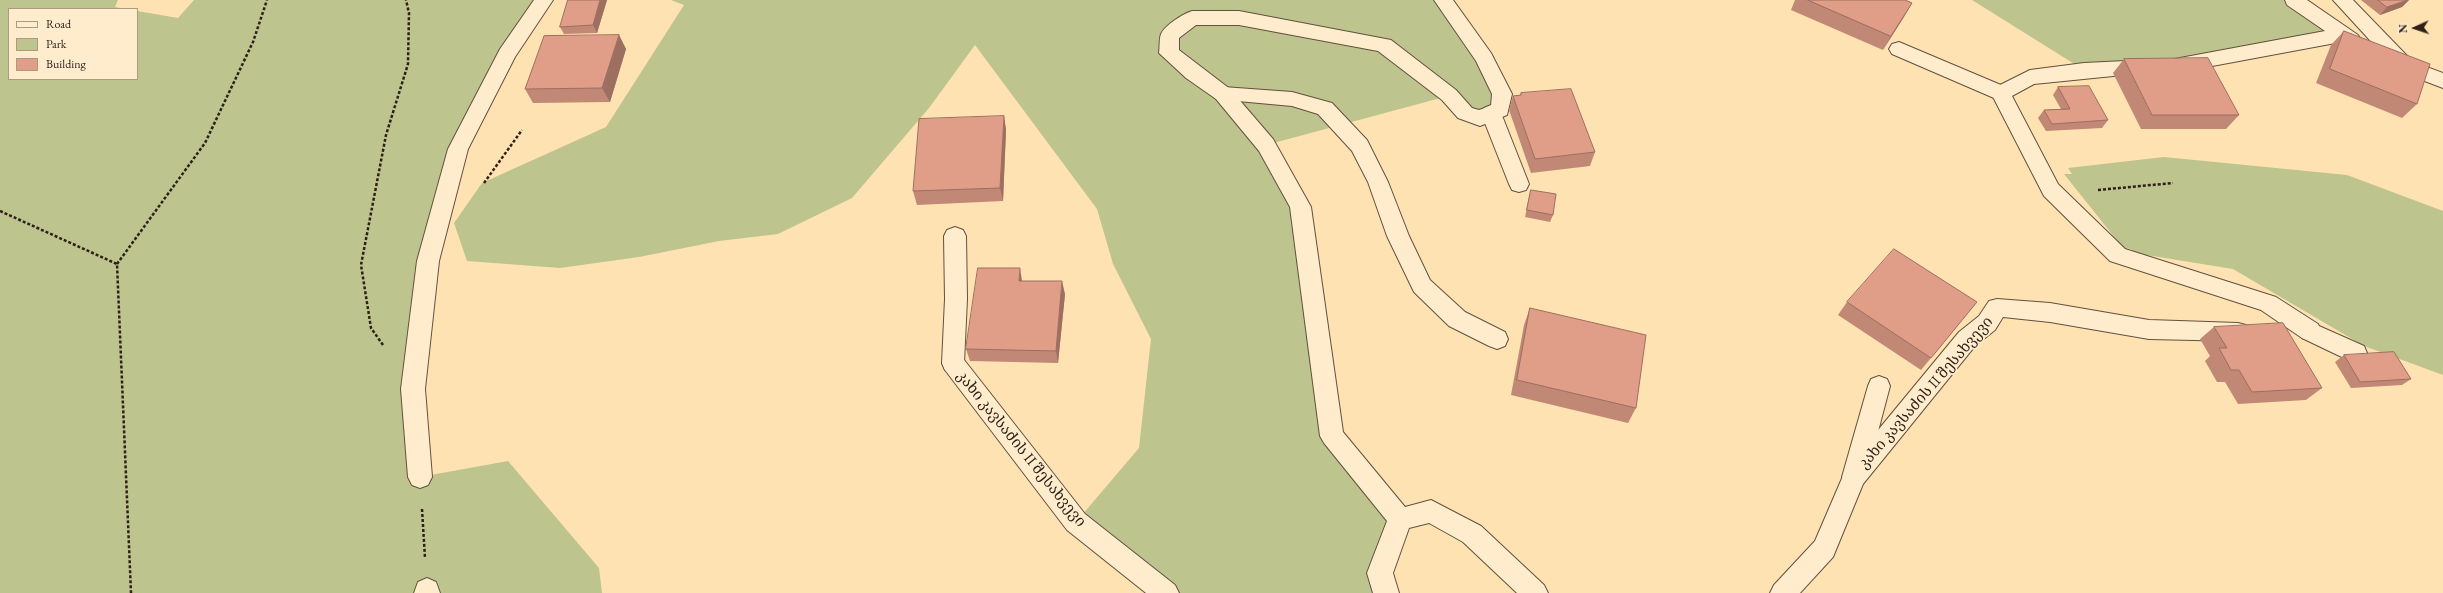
<!DOCTYPE html>
<meta charset="utf-8">
<style>
body{margin:0}
#map{position:relative;width:2443px;height:593px;overflow:hidden;background:#fee2b2;font-family:"EB Garamond",serif}
canvas{display:block}
.legend{position:absolute;left:8px;top:8px;width:130px;height:72px;box-sizing:border-box;background:#feeccd;border:1px solid #ab9a84;margin:0;padding:5px 7px;list-style:none;font-size:12px;color:#2f2017}
.legend li{display:flex;align-items:center;gap:8px;height:20px}
.legend b{width:20px;border:1px solid #ab9a84}
.north{position:absolute;left:2395px;top:8px;width:40px;height:40px;-webkit-text-stroke:3px #feeccd;paint-order:stroke;rotate:267deg;font-size:11px;font-weight:700;line-height:16px;text-align:center;color:#2f2017}
.north::after{content:'';display:block;margin:auto;width:14px;height:18px;background:#2f2017;clip-path:polygon(50% 0,100% 100%,50% 72%,0 100%)}
</style>
<div id="map">
<canvas width="2443" height="593"></canvas>
<ul class="legend">
<li><b style="height:5px;background:#feeccd"></b>Road</li>
<li><b style="height:11px;background:#bdc48e"></b>Park</li>
<li><b style="height:11px;background:#e09e89"></b>Building</li>
</ul>
<div class="north">N</div>
</div>
<script>
const ctx = document.querySelector('canvas').getContext('2d');
ctx.lineJoin = 'round';
function fill(path, color) { ctx.fillStyle = color; ctx.fill(path, 'evenodd'); }
function trace(path, color, width, dash) { ctx.strokeStyle = color; ctx.lineWidth = width; ctx.lineCap = dash ? 'butt' : 'round'; ctx.setLineDash(dash || []); ctx.stroke(path); }
function label(font, color, halo, rows, align = 'center') {
  ctx.font = font + ' "EB Garamond","Noto Serif Georgian",serif'; ctx.lineWidth = 3.5; ctx.setLineDash([]); ctx.textBaseline = 'middle'; ctx.strokeStyle = halo; ctx.fillStyle = color; for (const [text, x, y, turn = 0] of rows) {
    ctx.save(); ctx.translate(x, y); ctx.rotate((+turn || 0) * Math.PI / 180); ctx.textAlign = isNaN(turn) ? turn : align; if (halo) ctx.strokeText(text, 0, 0); ctx.fillText(text, 0, 0); ctx.restore();
  }
}
fill(new Path2D(`
 M0 0H118L115 7 126 9H9V79H137V11L178 18 194 0H544L458 149 428 261 420 477 508 461 599 568 602 593H0Z
 M671 0H1443L1502 94 1480 118 1448 96 1266 145 1300 207 1332 436 1400 519 1386 593H1166L1076 522 1139 448 1151 339 1113 264 1097 209 975 45 929 108 852 198 778 234 719 241 639 257 560 268 467 261 454 223 482 183 606 127 684 5Z
 M1972 0H2294L2343 35 2248 54 2084 70Z
 M2164 157 2347 175 2443 211V375L2364 346 2233 269 2134 253 2131 249 2123 248 2064 174H2072L2068 168Z`), '#bdc48e');
const lane = new Path2D(`
 M534 0H553L515 57 468 149 439 261 425 389 421 396 413 399 405 396 401 389 417 261 448 149 500 49Z
 M2333 0H2353L2413 62 2416 67 2413 72 2406 74 2399 72Z
 M1899 42 2008 88 2011 93 2008 98 2001 100 1994 98 1892 54 1889 49 1892 44Z
 M1223 87 1292 92 1332 103 1367 140 1388 182 1409 236 1430 280 1465 312 1505 332 1508 339 1505 346 1497 349 1489 346 1449 326 1414 292 1387 236 1368 182 1352 151 1318 114 1292 106 1216 99 1213 94 1216 89Z
 M1491 105 1498 108 1501 113 1529 184 1526 190 1519 192 1512 190 1509 184 1481 113 1484 108Z
 M955 227 963 230 966 236 967 299 964 363 961 370 953 373 945 370 942 363 945 299 944 236 947 230Z
 M2310 322 2364 346 2367 353 2364 360 2356 363 2348 360 2302 338 2299 331 2302 324Z
 M1879 376 1887 379 1890 386 1866 477 1862 485 1854 488 1846 485 1842 477 1868 386 1871 379Z`);
const street = new Path2D(`
 M1434 0H1453L1491 53 1512 94 1507 115 1480 126 1458 118 1442 100 1378 51 1239 25H1196L1179 38V50L1230 89 1273 139 1311 207 1343 432 1405 507 1431 500 1481 526 1544 585 1548 593H1517L1463 542 1429 523 1409 528 1393 573 1399 593H1373L1367 573 1387 521 1324 443 1320 436 1290 207 1259 151 1216 99 1186 78 1159 53C1160 47 1159 39 1161 34 1165 25 1183 14 1192 11H1239L1391 40 1456 90 1472 108 1479 110 1491 106 1492 94 1476 61Z
 M2285 0H2307L2358 35 2361 40 2358 45 2351 47 2341 42 2180 72 2173 70 2170 65 2173 60 2180 58 2325 31 2287 5Z
 M2400 57 2443 73V88L2393 69 2390 64 2393 59Z
 M2146 60 2153 62 2156 67 2153 72 2034 84 2012 96 2058 184 2125 249 2276 297 2318 324 2321 331 2318 338 2310 340 2302 338 2261 310 2110 261 2044 196 1991 93 1994 88 2030 70 2084 63Z
 M1997 299 2050 303 2149 320 2238 323 2246 325 2249 332 2246 339 2238 341 2149 339 2050 322 2003 317 1995 330 1975 346 1863 484 1833 557 1800 593H1770L1774 585 1815 541 1846 469 1959 332 1979 316 1989 301Z
 M953 353 961 356 1085 514 1175 585 1179 593H1146L1067 530 945 370 942 363 945 356Z
 M413 379 421 382 425 389 432 477 428 485 420 488 412 485 408 477 401 389 405 382Z
 M427 578 436 582 440 593H414L418 582Z`);
trace(lane, '#63503e', 2);
trace(street, '#63503e', 2);
trace(new Path2D(`
 M484 183 522 130
 M2098 190 2173 183
 M0 211 117 264 131 593
 M117 264 205 143 253 42 267 0
 M383 345 371 328 361 265 386 135 408 64 409 13 406 0
 M422 509 425 558`), '#2f2017', 2.5, [3, 2]);
fill(lane, '#feeccd');
fill(street, '#feeccd');
fill(new Path2D(`
 M568 0H607L597 33 564 34 560 27Z
 M1795 0H1905L1912 3 1883 50 1791 10Z
 M2361 0H2409L2402 7 2380 15Z
 M2344 31 2417 104 2402 118 2316 83 2331 45Z
 M619 35 626 49 610 102 533 103 525 89Z
 M2124 59 2239 115 2226 129H2141L2113 73Z
 M2058 87 2108 120 2102 128 2046 131 2038 118 2044 110 2061 109 2053 95Z
 M1521 93 1595 152 1590 166 1531 173 1509 110 1513 96 1520 95Z
 M1004 116 1006 130 1003 201 917 205 913 191Z
 M1531 190 1553 215 1550 222 1525 217 1529 197Z
 M1022 281 1065 294 1058 363 970 361 966 349Z
 M1847 302H1977L1921 370 1838 315Z
 M1530 308 1636 408 1628 423 1511 395 1524 325Z
 M2214 327 2322 388 2306 400 2238 404 2225 382H2217L2205 361 2210 356 2200 339Z
 M2344 355 2411 379 2402 385 2351 388 2335 362Z`), '#c18876');
fill(new Path2D(`
 M600 0H607L597 33 593 25Z
 M2408 0H2409L2402 7 2380 15 2387 7Z
 M1912 3 1904 17 1883 50 1891 36Z
 M619 35 626 49 610 102 602 88Z
 M1004 116 1006 130 1003 201 1000 188Z
 M1020 268 1022 281H1019Z
 M1062 281 1065 294 1058 363 1056 351Z`), '#9d6f60');
const building = new Path2D(`
 M568 0H600L593 25 560 27Z
 M1808 0H1905L1912 3 1891 36Z
 M2378 0H2408L2387 7Z
 M2344 31 2430 64 2417 104 2330 69Z
 M619 35 602 88 525 89 544 36Z
 M2208 58 2239 115H2152L2124 59Z
 M2089 86 2108 120 2052 124 2044 110 2070 109 2058 87Z
 M1571 89 1595 152 1535 159 1513 96 1521 95V93Z
 M1004 116 1000 188 913 191 919 119Z
 M1531 190 1556 194 1553 215 1527 210Z
 M1894 249 1977 302 1931 358 1847 302Z
 M978 268H1020L1019 281H1062L1056 351 966 349Z
 M1530 308 1646 335 1636 408 1517 380Z
 M2283 323 2322 388 2252 392 2239 370H2231L2219 348H2227L2214 327Z
 M2394 352 2411 379 2360 382 2344 355Z`);
fill(building, '#e09e89');
trace(building, '#9d6f60', 1);
label('15px', '#2f2017', '#feeccd', [
 ["კახი კავსაძის II შესახვევი",1926,393,-49],
 ["კახი კავსაძის II შესახვევი",1021,449,51]
]);
</script>
